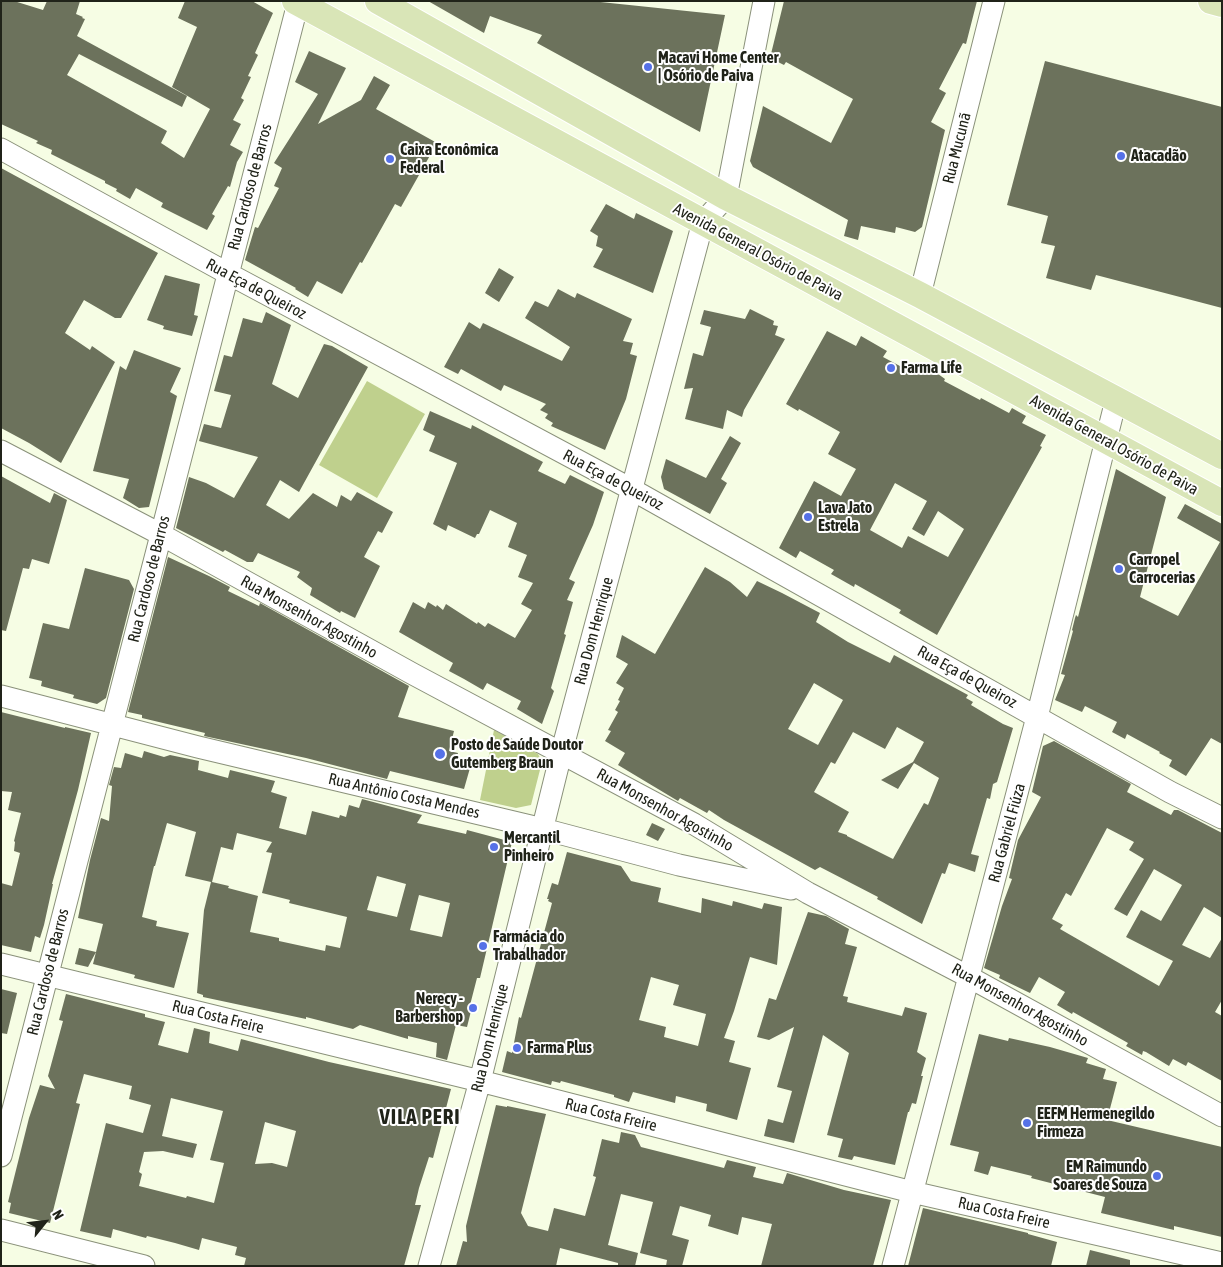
<!DOCTYPE html>
<meta charset="utf-8">
<style>
body{margin:0}
#map{position:relative;width:1223px;height:1267px;overflow:hidden;background:#f6fde4;font-family:"Asap Condensed",sans-serif}
canvas{display:block}
.frame{position:absolute;inset:0;border:2px solid #202319;pointer-events:none}
.north{position:absolute;left:20px;top:1197px;width:50px;height:50px;-webkit-text-stroke:4px #fff;paint-order:stroke;rotate:61deg;font-size:14px;font-weight:700;line-height:20px;text-align:center;color:#202319}
.north::after{content:'';display:block;margin:auto;width:18px;height:22px;background:#202319;clip-path:polygon(50% 0,100% 100%,50% 72%,0 100%)}
</style>
<div id="map">
<canvas width="1223" height="1267"></canvas>
<div class="frame"></div>
<div class="north">N</div>
</div>
<script>
const ctx = document.querySelector('canvas').getContext('2d');
ctx.lineJoin = 'round';
function fill(path, color) { ctx.fillStyle = color; ctx.fill(path, 'evenodd'); }
function trace(path, color, width, dash) { ctx.strokeStyle = color; ctx.lineWidth = width; ctx.lineCap = dash ? 'butt' : 'round'; ctx.setLineDash(dash || []); ctx.stroke(path); }
function label(font, color, halo, rows, align = 'center') {
  ctx.font = font + ' "Asap Condensed",sans-serif'; ctx.lineWidth = 4; ctx.setLineDash([]); ctx.textBaseline = 'middle'; ctx.strokeStyle = halo; ctx.fillStyle = color; for (const [text, x, y, turn = 0] of rows) {
    ctx.save(); ctx.translate(x, y); ctx.rotate((+turn || 0) * Math.PI / 180); ctx.textAlign = isNaN(turn) ? turn : align; if (halo) ctx.strokeText(text, 0, 0); ctx.fillText(text, 0, 0); ctx.restore();
  }
}
fill(new Path2D(`
 M367 381 425 414 377 498 319 465Z
 M494 730 538 754 542 762 531 805 516 808 480 800Z`), '#bfd08d');
fill(new Path2D(`
 M1 1H14L43 10 47 1H80L76 14 83 17 82 18 85 19 77 36 187 96 182 107 79 54 67 75 167 131 161 143 184 158 210 109 172 87 197 27 178 18 185 1H252L273 13 255 53 258 55 248 76 251 77 241 98 244 100 233 120 241 124 230 145 243 152 237 162 230 187 228 186 212 214 215 216 207 230 161 207 163 203 136 188 130 199 116 191 117 189 105 183V181L51 154 52 150 36 143 38 141 1 124Z
 M428 1H591L725 15 700 132 537 43 542 35 490 16 484 33Z
 M784 1H977L966 44 963 43 939 89 946 93 931 122 945 130 922 227 915 232 896 227 895 233 861 226 858 240 844 236 848 220 753 167 750 161 763 106 831 143 853 99 786 62 784 65 770 58Z
 M309 51 346 68 318 124 361 100 374 76 390 85 376 109 437 143 401 207 395 204 362 263 360 262 342 294 317 281 308 297 295 289 296 288 245 260 255 227 258 228 279 188 274 186 282 168 274 163 318 94 295 82Z
 M1045 61 1222 107V308L1096 275 1091 290 1046 278 1055 246 1041 243 1048 216 1007 205Z
 M1 168 158 253 121 318H115L84 300 65 333 90 350 92 346 115 362 61 463 29 443 1 428Z
 M606 204 634 219 636 213 673 231 653 293 593 267 603 249 596 246 598 236 590 231Z
 M499 268 514 277 499 302 485 293Z
 M165 275 200 284 194 315 198 316 192 336 163 329 164 326 147 320Z
 M558 289 575 298 577 293 632 319 623 341 633 343 630 354 637 356 626 399 605 450 551 426 553 423 545 418 548 414 540 410 546 404 504 385 501 391 461 369 458 374 444 367 469 322 480 329 483 323 562 361 570 347 525 318 535 301 548 307Z
 M750 309 774 321 773 325 778 326 775 335 785 339 744 410 742 417 727 410 723 429 685 419 693 388 684 389 693 353 703 356 711 327 700 324 704 310 745 319Z
 M266 312 291 325 272 384 298 398 324 344 332 346 368 367 299 492 280 480 266 505 289 519 313 493 337 507 341 495 351 501 357 492 393 512 382 533 378 531 364 557 380 566 355 618 341 611 340 613 310 595 312 588 297 577 300 572 258 553 253 562H247L225 550 223 552 176 528 189 477 206 483 234 498 258 457 199 441 204 424 221 428 231 395 214 391 224 355 232 357 243 318 262 323Z
 M827 331 856 346 861 336 887 351 883 357 913 373 918 363 934 371 945 379 944 381 980 400 981 398 1009 413 1012 408 1026 416 1022 423 1046 435 1040 446 1042 447 937 635 899 613 901 610 855 584 854 587 831 574 834 570 800 551 796 558 779 548 814 481 841 496 856 469 828 454 840 432 799 409 798 411 786 404ZM895 483 927 501 912 529 924 536 938 511 964 529 948 557 908 536 902 548 870 530Z
 M134 350 181 368 170 392 177 396 149 507 139 508 123 498 129 479 93 471 120 366 126 370Z
 M430 411 471 429 472 425 543 462 538 471 565 484 570 475 604 492 593 525 569 579 575 582 567 600 573 602 564 634 566 635 551 688 554 691 542 724 517 709 521 701 487 683 483 690 464 679 449 671 453 663 399 632 413 602 425 609 428 602 436 607 437 605 443 610 446 604 477 624 478 622 485 627 488 623 515 638 532 610 521 604 533 583 518 577 527 555 508 547 517 523 490 510 479 534H477L475 538 448 525 446 531 433 524 457 463 429 451 435 436 423 430Z
 M730 436 741 443 721 479 727 483 710 514 664 489 661 477 666 459 706 478Z
 M1116 469 1166 497 1140 597 1178 616 1220 542 1177 518 1185 504 1222 524V744L1211 738 1186 776 1169 766 1172 760 1159 753 1160 752 1127 734 1125 739 1112 732 1117 722 1085 706 1082 712 1055 700 1065 675 1061 674 1073 631 1072 630 1075 618 1076 615 1078 617Z
 M1 476 50 503 54 493 67 500 49 564 32 559 29 569 23 568 6 631 1 630Z
 M168 557 209 576 230 587 228 591 259 606 260 603 409 686 398 717 454 731 449 751 458 753 455 764 470 768 464 789 390 771 387 779 306 758 204 736 205 733 142 718V715L128 712Z
 M705 567 730 582 747 597 757 581 782 593 820 613 816 622 848 642 890 663 894 655 968 695 966 698 973 702 971 705 1003 724 1013 728 997 782 993 784 990 799 987 798 971 854 979 856 975 872 949 863 945 874 942 873 922 924 877 899 878 897 820 867 815 870 724 820 709 810 707 813 680 798 678 801 618 765 625 753 605 741 611 731 608 730 618 712 615 710 620 701 618 700 624 688 616 683 628 664 616 657 622 635 655 654ZM814 683 843 700 818 745 788 729ZM897 727 924 742 913 762 881 780 898 789 914 763 939 778 928 805 924 803 893 859 847 836V835L838 832 849 812 814 792 831 762 835 764 853 732 885 749Z
 M85 568 129 580 134 589 106 698 97 704 73 698 74 695 41 686 42 681 29 678 43 623 69 629Z
 M1 712 65 728V727L91 733 78 790 52 884H53L44 925 40 938 35 936 31 952 1 945V883L12 886 20 853 14 851 15 842 14 841 21 813 8 810 12 792 1 791Z
 M1054 741 1131 784 1127 792 1171 815 1174 810H1178L1222 833V918L1204 907 1182 945 1210 958 1222 938V1000L1215 1012 1222 1016V1081L1188 1062 1186 1066 1173 1059 1169 1066 1146 1052 1143 1051 1142 1055 1126 1046 1128 1043 1073 1012 1072 1014 1057 1005 1065 992 1039 977 1030 993 999 978 1000 975 984 968 1002 906 1012 879 1009 878 1018 840 1041 797 1032 792 1043 746ZM1107 828 1134 842 1129 850 1144 859 1114 909 1127 916 1154 869 1182 885 1161 921 1141 910 1126 937 1173 961 1159 986 1060 929 1063 925 1052 919 1066 893 1071 896Z
 M144 751 164 757 170 755 199 761 198 770 228 778 230 770 275 781 271 792 287 797 279 828 306 835 312 811 339 818 340 815 346 817 349 805 359 808 362 799 422 815 417 823 466 834 467 830 512 842 480 978H477L469 1009 471 1011 467 1027 456 1025 447 1060 436 1057 437 1043 408 1036V1039L360 1025 353 1029 306 1017V1019L203 997V995L197 993 204 910 211 882 185 876 196 832 167 823 155 866H154L142 917 157 921 156 926 189 933 174 988 134 978 135 975 93 964 103 924 78 918 90 860 101 818 109 821 112 786 109 785 114 767 121 768 125 753 142 758ZM237 833 272 842 266 852 272 853 262 893 290 900 289 903 347 917 340 948 326 945 325 951 279 941V938L250 932 258 896 228 888 229 886 212 882 221 847 233 850ZM377 876 406 884 397 917 367 910ZM419 895 450 903 442 937 410 930Z
 M652 823 665 829 658 841 646 835Z
 M567 852 621 866 631 881 661 888 658 902 701 913 702 898 732 906 733 901 762 909 764 903 782 907 777 965 750 957 734 1011 724 1038 735 1041 729 1062 751 1068 737 1120 706 1111 707 1104 676 1096 675 1103 633 1092 629 1102 614 1097V1095L561 1081 560 1083 552 1081 551 1085 502 1072 507 1051 512 1053 519 1017 521 1018 552 903 548 901 549 899H547L552 883 558 885ZM651 977 679 985 673 1005 706 1014 698 1046 664 1037 666 1027 639 1020Z
 M808 912 826 916 849 929 845 944 857 947 843 996 848 997 847 1002 902 1016 905 1007 927 1013 917 1052 926 1058 921 1076H923L916 1104 912 1103 909 1112H908L895 1165 854 1156 852 1160 838 1157 843 1139 827 1135 849 1053 823 1035 794 1143 764 1136 768 1119 783 1123 792 1091 777 1087 794 1027 769 1040 757 1037 769 998 776 1000Z
 M79 948 96 952 88 967 75 964Z
 M1 989 17 993 7 1034 1 1033Z
 M66 994 145 1014V1017L165 1022 158 1045 188 1053 194 1028 210 1032 209 1043 238 1051 241 1039 329 1062 451 1089 433 1158 429 1157 419 1188 415 1205H421L404 1266H244L246 1258 235 1255 237 1247 202 1238 199 1250 175 1243 147 1236 146 1238 113 1229 111 1238 80 1231 106 1123 143 1133 151 1105 129 1099 132 1086 84 1074 76 1103 80 1104 50 1223 9 1213 11 1203 8 1202 29 1118 40 1085 55 1089 48 1076 63 1021 59 1020ZM171 1098 223 1111 210 1160 224 1163 214 1203 187 1196 186 1198 139 1186 142 1174 139 1172 144 1152 163 1151 193 1158 197 1144 162 1136ZM265 1122 296 1131 287 1167 272 1163 255 1164Z
 M979 1034 1008 1041 1009 1038 1050 1047 1088 1058 1086 1063 1106 1069 1103 1079 1117 1082 1107 1120 1222 1147V1237L1174 1226V1230L1101 1213 1105 1197 1031 1178 1032 1176 991 1166 988 1175 974 1171 979 1152 950 1145Z
 M496 1105 507 1107V1106L546 1114 521 1213 528 1226 548 1231 554 1208 585 1216 596 1177 593 1176 602 1139 619 1143 621 1132 635 1135 641 1147 724 1168 727 1160 756 1167 753 1177 783 1184 787 1173 844 1190 891 1200 873 1266H761L772 1224 742 1217 738 1235 708 1226 711 1215 680 1206 672 1235 689 1240 682 1266H666L667 1260 640 1253 653 1202 621 1194 608 1245 638 1253 635 1266H618V1263L560 1248 556 1266H456L463 1241 467 1242 466 1226Z
 M923 1208 1028 1233V1234L1057 1242 1051 1266H908Z
 M1090 1250 1130 1260V1266H1086Z`), '#6c725c');
const minor = new Path2D(`
 M1 149 227 273 631 489 1170 792 1222 818
 M920 295 994 1
 M1 451 160 534 413 674 694 824 808 893 969 977 1222 1116
 M1 696 198 747 543 829 679 865 791 889
 M1 964 480 1081 912 1192 1222 1263
 M1 1156 298 3
 M1 1230 144 1266
 M429 1266 480 1081 561 754 703 222 726 197 764 1
 M893 1266 1037 717 1116 400`);
const major = new Path2D(`
 M295 1 1222 503
 M378 1 726 197 920 295 1222 456
 M1211 1 1222 4`);
trace(minor, '#8a917a', 23);
trace(major, '#fff', 28);
trace(minor, '#fff', 21);
trace(major, '#d9e5b7', 26);
for (const [x, y, r, color] of [
 [648,67,5,"#5671e7"],
 [1121,156,5,"#5671e7"],
 [390,159,5,"#5671e7"],
 [891,368,5,"#5671e7"],
 [808,517,5,"#5671e7"],
 [1119,569,5,"#5671e7"],
 [440,754,6,"#5671e7"],
 [494,847,5,"#5671e7"],
 [483,946,5,"#5671e7"],
 [473,1008,5,"#5671e7"],
 [517,1048,5,"#5671e7"],
 [1027,1123,5,"#5671e7"],
 [1157,1176,5,"#5671e7"]
]) { const dot = new Path2D(); dot.arc(x, y, r, 0, 2 * Math.PI); ctx.fillStyle = color; ctx.fill(dot); trace(dot, '#fff', 2); }
label('bold 16px', '#202319', '#fff', [
 ["Macavi Home Center",658,58],
 ["| Osório de Paiva",658,76],
 ["Caixa Econômica",400,150],
 ["Federal",400,168],
 ["Atacadão",1131,156],
 ["Farma Life",901,368],
 ["Lava Jato",818,508],
 ["Estrela",818,526],
 ["Carropel",1129,560],
 ["Carrocerias",1129,578],
 ["Posto de Saúde Doutor",451,745],
 ["Gutemberg Braun",451,763],
 ["Mercantil",504,838],
 ["Pinheiro",504,856],
 ["Farmácia do",493,937],
 ["Trabalhador",493,955],
 ["Nerecy -",463,999,"right"],
 ["Barbershop",463,1017,"right"],
 ["Farma Plus",527,1048],
 ["EEFM Hermenegildo",1037,1114],
 ["Firmeza",1037,1132],
 ["EM Raimundo",1147,1167,"right"],
 ["Soares de Souza",1147,1185,"right"]
], 'left');
label('16px', '#202319', '#fff', [
 ["Rua Mucunã",957,148,-76],
 ["Rua Cardoso de Barros",250,187,-75],
 ["Avenida General Osório de Paiva",758,252,28],
 ["Rua Eça de Queiroz",256,289,28],
 ["Avenida General Osório de Paiva",1114,445,29],
 ["Rua Eça de Queiroz",613,480,28],
 ["Rua Cardoso de Barros",149,579,-76],
 ["Rua Monsenhor Agostinho",309,617,29],
 ["Rua Dom Henrique",594,631,-75],
 ["Rua Eça de Queiroz",967,677,29],
 ["Rua Antônio Costa Mendes",404,796,13],
 ["Rua Monsenhor Agostinho",665,810,29],
 ["Rua Gabriel Fiúza",1007,833,-75],
 ["Rua Cardoso de Barros",48,972,-76],
 ["Rua Monsenhor Agostinho",1020,1005,29],
 ["Rua Costa Freire",218,1017,14],
 ["Rua Dom Henrique",490,1038,-76],
 ["Rua Costa Freire",611,1115,14],
 ["Rua Costa Freire",1004,1213,13]
]);
ctx.letterSpacing = '1px';
label('bold 21px', '#202319', '#fff', [
 ["VILA PERI",420,1117]
]);
ctx.letterSpacing = '0px';
</script>
